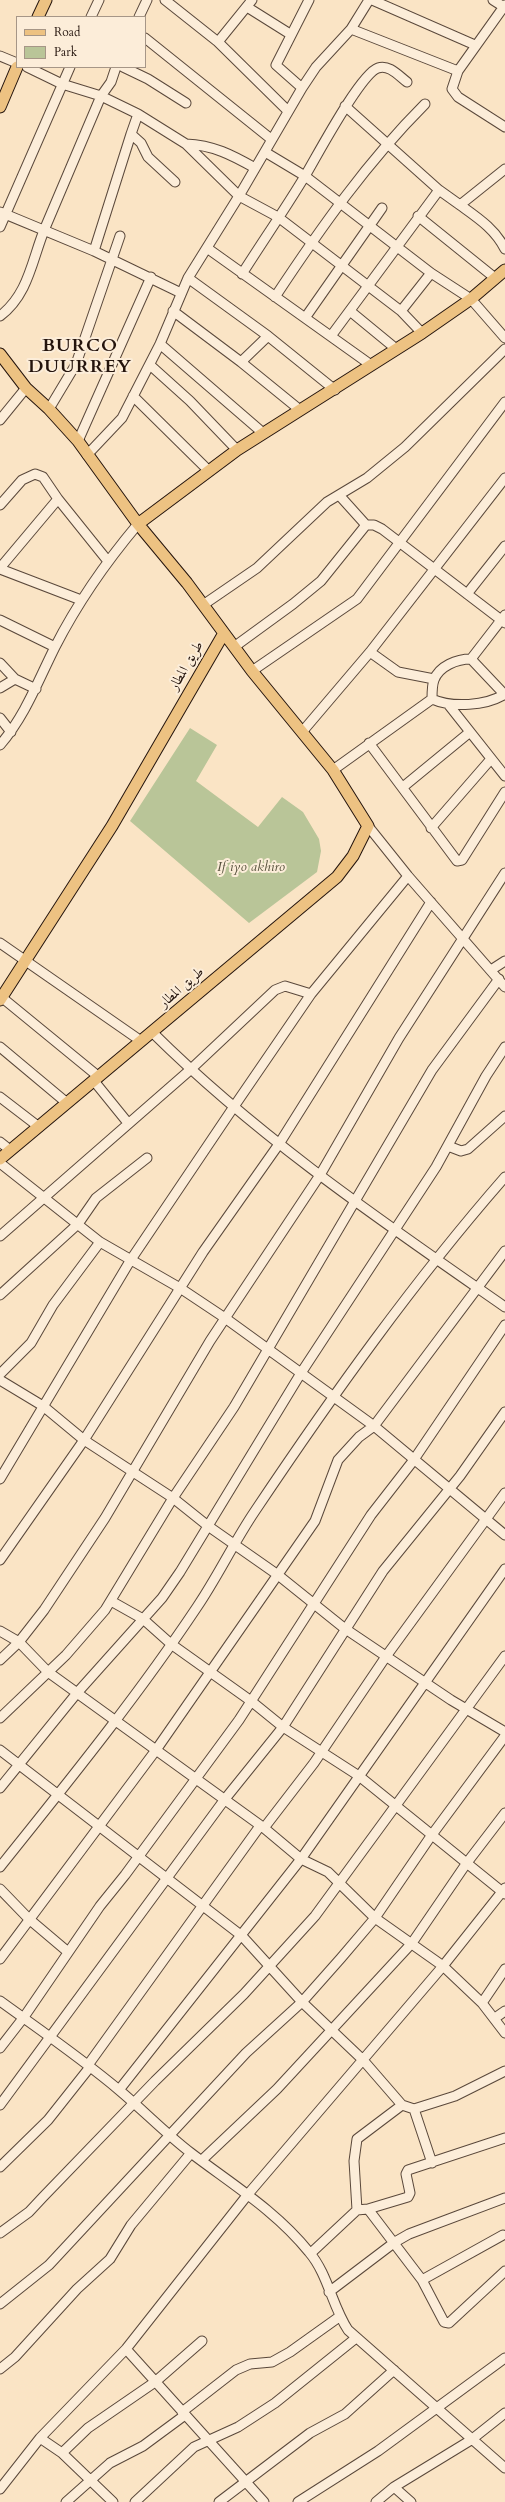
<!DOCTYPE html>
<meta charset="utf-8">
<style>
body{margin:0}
#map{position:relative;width:505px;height:2502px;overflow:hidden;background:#fae4c5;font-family:Cardo,serif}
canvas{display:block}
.legend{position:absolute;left:16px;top:16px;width:130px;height:52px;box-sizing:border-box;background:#fcedd9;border:1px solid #a69687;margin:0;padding:5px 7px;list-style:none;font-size:12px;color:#24140d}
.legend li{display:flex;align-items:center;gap:8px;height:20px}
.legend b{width:20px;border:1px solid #a69687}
</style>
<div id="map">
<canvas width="505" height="2502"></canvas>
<ul class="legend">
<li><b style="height:5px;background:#edc282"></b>Road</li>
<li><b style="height:11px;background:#b9c598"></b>Park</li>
</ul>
</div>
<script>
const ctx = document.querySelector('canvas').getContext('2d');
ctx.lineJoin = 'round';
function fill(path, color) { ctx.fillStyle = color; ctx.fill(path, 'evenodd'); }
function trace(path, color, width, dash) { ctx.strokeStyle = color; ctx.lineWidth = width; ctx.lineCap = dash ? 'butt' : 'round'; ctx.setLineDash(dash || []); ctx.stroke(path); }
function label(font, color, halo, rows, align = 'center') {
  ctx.font = font + ' Cardo,Amiri,serif'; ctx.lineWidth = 4; ctx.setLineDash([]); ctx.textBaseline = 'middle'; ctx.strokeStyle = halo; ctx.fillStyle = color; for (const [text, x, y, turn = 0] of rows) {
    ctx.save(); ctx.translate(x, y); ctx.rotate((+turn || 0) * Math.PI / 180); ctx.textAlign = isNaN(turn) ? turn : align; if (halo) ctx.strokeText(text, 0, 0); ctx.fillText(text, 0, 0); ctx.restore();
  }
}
fill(new Path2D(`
 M190 728 217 745 196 781 258 827 282 797 303 812 319 839 321 851 317 872 249 923 130 821Z`), '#b9c598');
const minor = new Path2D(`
 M165 0 218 42 252 0
 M372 0 475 45
 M493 0 504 7
 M505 5 458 71 452 89 458 97 505 127
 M247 7 290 34
 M91 17 99 0
 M139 17 147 0
 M351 29 458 71
 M145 38 271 139
 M218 42 288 111
 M0 56 17 63
 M27 67 62 84 101 96 138 114 186 144 239 196 278 217 401 311 422 333
 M123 67 148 79 186 103
 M302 88 276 65 309 0
 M345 106 439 190 460 205
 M138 114 131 134 141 143 148 157 175 182
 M186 144C213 145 232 155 255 168
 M265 152 305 176 431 273 471 299 505 338
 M505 169 460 205C478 218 495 229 505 249
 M0 212 94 251 181 293
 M418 216 495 278
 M0 227 70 67
 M207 248 371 365
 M94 251 131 134
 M242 274C263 241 285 209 305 176 317 156 360 74 378 68 389 64 399 76 407 82
 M188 278 268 336 335 390
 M275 297C320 229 367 162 425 104
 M173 311 241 362 300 410
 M350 311 395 348
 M401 311 431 273
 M0 316C29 294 32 259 45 228 64 184 82 140 101 96L111 82 116 67
 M305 318 382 208
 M331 336 439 190
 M160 344 263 433
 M241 362 268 336
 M150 365 190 401 237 450
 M133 396 209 471
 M49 409 76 364 120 236
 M0 420 26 388
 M78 441 151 277
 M87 455 122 418 160 344 188 278 239 196 302 88 316 67 351 29 369 0
 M339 495 366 525
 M0 505 22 480 35 474 43 477 58 499
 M0 568 58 499 107 560
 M0 569 81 600
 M467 594 505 546
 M203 605 257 568 327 502 367 478 405 447 505 349
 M0 620 55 647
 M234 647 293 604 321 581 366 525H374L382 529 505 623
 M370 652 398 672 434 679
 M471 659 505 695
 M0 663 15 679 36 689
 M252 671 357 599 505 402
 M0 688 15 679
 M432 699C452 708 486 706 505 694
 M448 704 505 776
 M0 718 11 732
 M302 732 370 652 505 478
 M369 743 457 861 462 860 505 792
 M0 745C25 716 38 681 55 647 78 602 106 562 138 524
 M333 770 432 699C432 693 432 685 434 680 439 666 457 659 471 659L505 615
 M403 787 470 732
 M368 826 408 876 505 987
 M431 828 491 759
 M0 943 141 1041
 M491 970 505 961
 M0 996 99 1077
 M153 1033C259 1138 383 1222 505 1307
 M0 1047 67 1103
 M94 1081 128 1123
 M0 1097 39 1127
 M0 1142 10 1150
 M448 1146 461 1151 468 1149 505 1116
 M0 1163 100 1242 180 1288 225 1318 374 1426 505 1535
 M0 1236 190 1070 275 990 285 986 311 994
 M0 1295 78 1224 96 1198 147 1158
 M0 1374 31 1343 53 1305 100 1242
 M0 1380 43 1406 84 1440 173 1498 208 1526 278 1575 344 1628 451 1700 505 1732
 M0 1479 130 1261 233 1108 311 994 408 876
 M0 1560 84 1440 203 1252 279 1144 431 902
 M111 1601 143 1619 171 1644 251 1701 283 1727 359 1776 505 1894
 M0 1631 19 1642 48 1672 264 1828 301 1859 328 1872 375 1918 443 1966 482 2003 505 2033
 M0 1660 19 1642 44 1610 105 1518 210 1341 320 1175 399 1038 505 873
 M0 1718 66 1655 105 1610 173 1498 234 1407 432 1070 499 979
 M0 1750 242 1936 302 2002 363 2060 402 2105 414 2109 455 2096 505 2071
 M0 1788 77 1693 162 1598 180 1572 301 1373 436 1167 486 1076 505 1047
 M264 1828 314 1763 387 1655 505 1493
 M0 1867C68 1782 137 1697 197 1607 218 1576 234 1542 255 1511 332 1396 414 1281 505 1177
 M0 1889 29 1919 68 1952
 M0 1959 156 1750 315 1521 338 1460 359 1437 374 1426 505 1251
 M0 2001C40 2030 81 2058 119 2090 143 2110 166 2134 191 2153 233 2185 276 2211 309 2252 328 2274 332 2306 348 2330L505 2468
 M482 2003 505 1969
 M495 2018 505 2011
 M0 2048 24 2017 100 1906 125 1875 239 1720 371 1515 413 1461 505 1325
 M88 2065 260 1826
 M119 2090 301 1859 505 1569
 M0 2105 225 1799 283 1727 383 1571 460 1476 505 1412
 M414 2109 432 2163
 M202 2160 277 2089 412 1943 466 1864 505 1813
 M0 2167 48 2120 90 2067
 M368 2209 422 2280 444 2322 449 2323 505 2271
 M357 2210 354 2161 357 2139 402 2105
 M0 2233 29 2212 43 2197 155 2081 244 1994 315 1916 505 1656
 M311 2253 357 2210 368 2209 408 2197 410 2193 406 2174 408 2170 505 2138
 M422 2280 503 2235
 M329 2292 395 2242 409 2234 505 2198
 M0 2304 49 2265 246 2053 302 2002 341 1958 375 1918 431 1836 505 1736
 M126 2349 264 2502
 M0 2369 15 2357 77 2289 110 2259 131 2225 191 2153
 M182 2412 236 2370 250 2364 272 2362 290 2352 339 2317
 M40 2438 62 2453 113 2502
 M62 2453 88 2428 155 2382 202 2341
 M394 2487 411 2502
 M0 2489 40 2438 126 2349 249 2193 443 1966 505 1888
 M66 2502 110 2463 143 2446 185 2415
 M135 2502 194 2447 238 2427 275 2403 356 2338
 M219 2502 310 2433 345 2414 394 2370
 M298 2502 378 2451 505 2358
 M376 2502 394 2487 471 2440 505 2413`);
const major = new Path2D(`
 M38 17 46 0
 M0 107 17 67
 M0 354 26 388 49 409 78 441 138 524 187 583 252 671 333 770 368 826 353 856 337 877 0 1159
 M138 524 237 450 422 333 471 299 505 270
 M0 1000 112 826 224 633`);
trace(minor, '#5a483b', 11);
trace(major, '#24140d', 13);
trace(minor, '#fcedd9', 9);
trace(major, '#edc282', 11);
label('14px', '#24140d', '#fcedd9', [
 ["طريق المطار",187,666,-60],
 ["طريق المطار",182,988,-41]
]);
label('italic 14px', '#58523e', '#fcedd9', [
 ["If iyo akhiro",251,868]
]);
ctx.letterSpacing = '1px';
label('bold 18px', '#24140d', '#fcedd9', [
 ["BURCO",80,347],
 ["DUURREY",80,368]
]);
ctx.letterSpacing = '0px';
</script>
